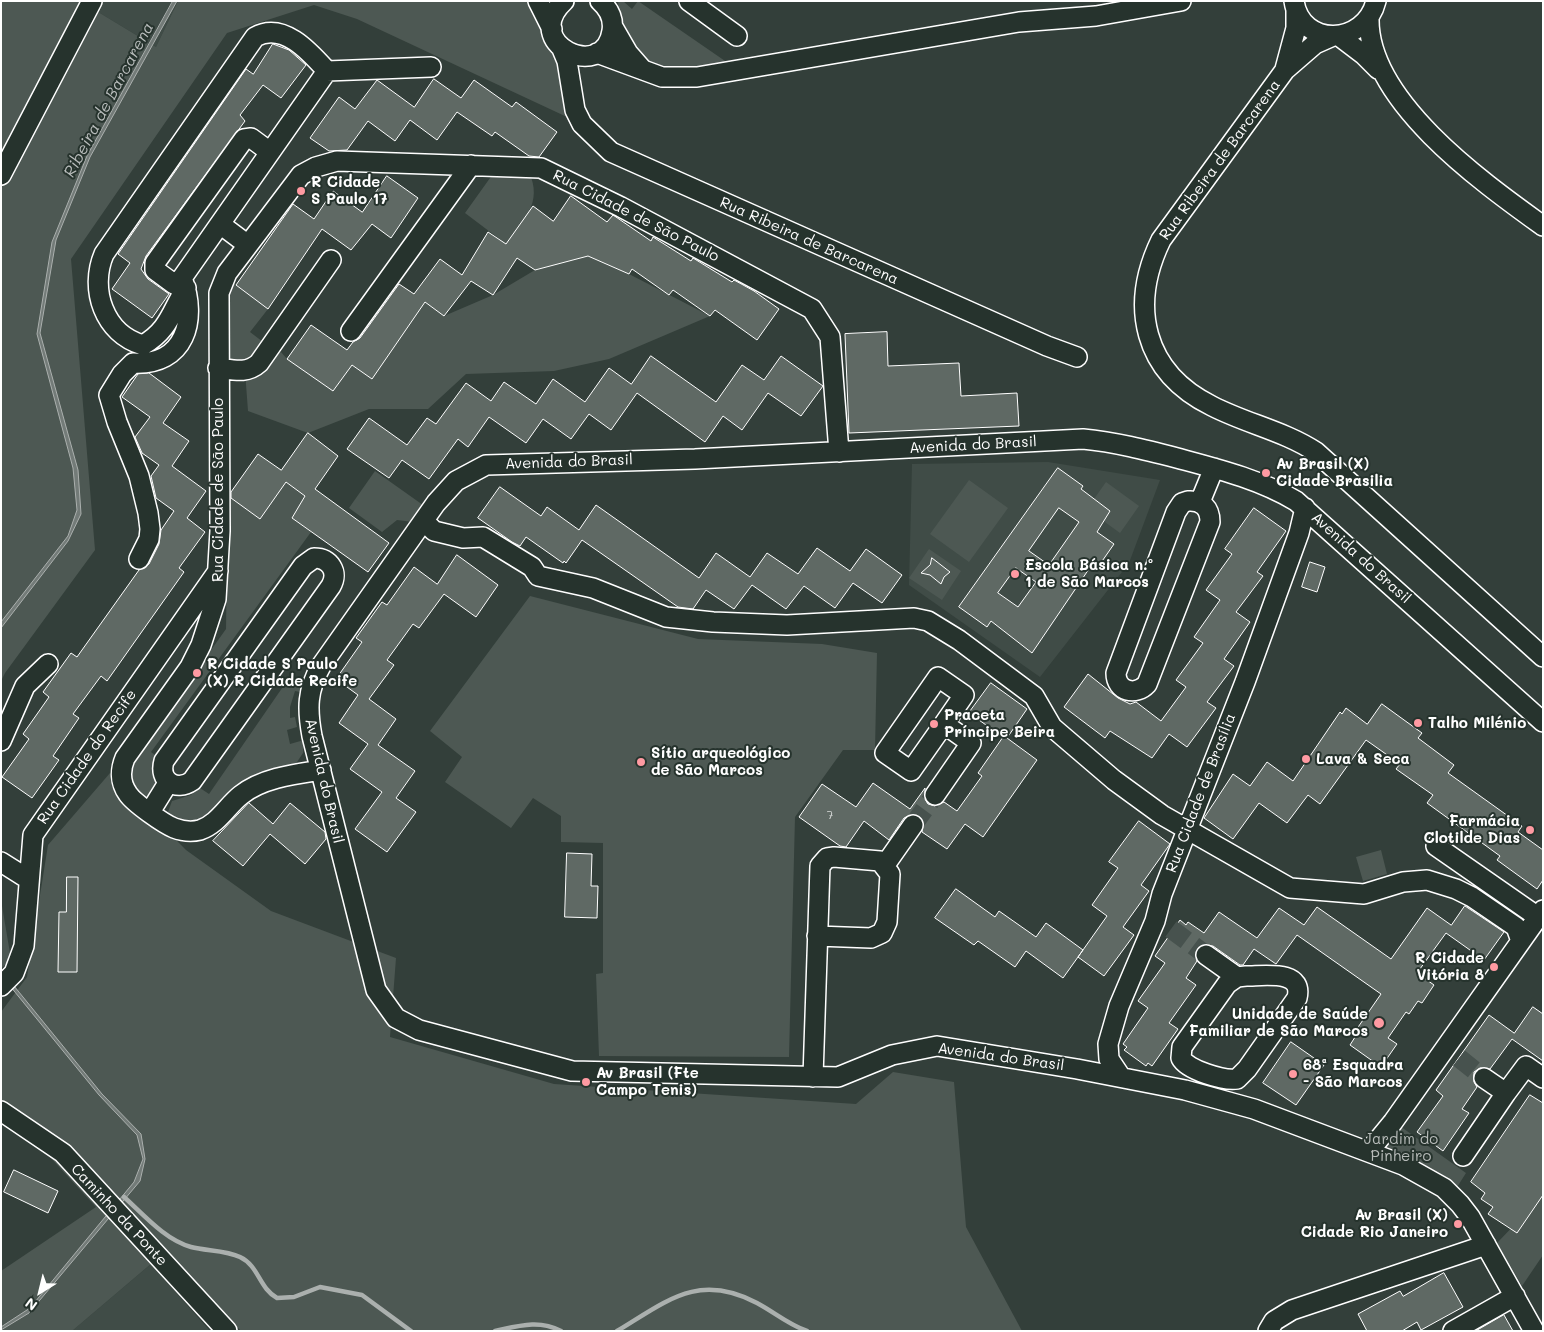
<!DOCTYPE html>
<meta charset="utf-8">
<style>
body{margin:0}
#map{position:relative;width:1544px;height:1332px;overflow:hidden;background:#333f3a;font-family:Mali,sans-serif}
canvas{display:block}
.frame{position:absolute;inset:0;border:2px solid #fff;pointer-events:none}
.north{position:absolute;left:15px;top:1267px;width:50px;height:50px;-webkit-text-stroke:4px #26332d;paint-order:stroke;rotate:216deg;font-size:14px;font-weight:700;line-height:20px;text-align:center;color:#fff}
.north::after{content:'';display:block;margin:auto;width:18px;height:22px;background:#fff;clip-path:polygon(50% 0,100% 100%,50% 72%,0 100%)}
</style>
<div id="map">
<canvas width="1544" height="1332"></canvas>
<div class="frame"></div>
<div class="north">N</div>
</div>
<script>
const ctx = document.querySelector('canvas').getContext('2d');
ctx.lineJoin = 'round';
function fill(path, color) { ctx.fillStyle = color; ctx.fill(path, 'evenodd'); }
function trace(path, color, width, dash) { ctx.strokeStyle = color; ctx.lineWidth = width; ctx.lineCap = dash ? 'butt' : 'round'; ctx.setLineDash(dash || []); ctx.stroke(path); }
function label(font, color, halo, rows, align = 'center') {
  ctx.font = font + ' Mali,sans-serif'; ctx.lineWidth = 4; ctx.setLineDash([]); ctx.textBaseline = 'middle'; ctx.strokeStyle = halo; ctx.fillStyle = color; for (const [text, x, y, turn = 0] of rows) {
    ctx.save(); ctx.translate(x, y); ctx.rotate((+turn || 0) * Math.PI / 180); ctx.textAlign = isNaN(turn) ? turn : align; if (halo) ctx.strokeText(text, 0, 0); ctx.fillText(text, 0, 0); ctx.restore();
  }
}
fill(new Path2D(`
 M80 1H178L156 47Z
 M1048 462 1160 480 1129 563 1040 677 909 585 912 464Z
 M151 1264 210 1331H72Z`), '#404c47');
fill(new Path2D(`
 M1 1H80L156 47 178 1H552L582 124 357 19 314 5 227 33 71 259 95 550 5 673 1 681Z
 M618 1H623L632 9 638 1 728 63C714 66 700 71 686 73 641 79 620 40 618 1Z
 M495 171 529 172C543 203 524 220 506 244L465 213Z
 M588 256 629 274 710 316 609 359 554 371 466 374 428 409H369L308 433 248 411 245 371 281 352 287 359 333 391 352 365 372 379 425 302 444 316 493 295 535 270Z
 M229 280 268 309 250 332 267 345 255 363 222 364Z
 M375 471 430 510 421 523 397 520 382 532 349 508Z
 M969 480 1008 508 969 562 930 534Z
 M286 482 305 496 292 518 311 532 151 752 155 755 153 765 156 786 151 795 139 797 129 783 132 761 226 629 228 496 260 519Z
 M1106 482 1139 506 1120 533 1087 509Z
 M929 549 961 571 942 600 909 578Z
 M530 596 698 639 822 644 877 653 875 750H843L795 817 789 1057 599 1056 596 974 603 973V843L561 842V816L533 798 511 828 445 782 462 757 430 731Z
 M289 678 301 687 300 692 295 691 290 707V718L295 717 297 727 287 730 290 744 304 740 303 753 295 765C276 773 254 778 236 787 217 798 212 823 187 823 178 823 172 819 168 812L172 801 191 795 200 788 209 794Z
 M110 773 186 850 271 911 396 958 390 1037 554 1084 856 1104 893 1072 954 1082 966 1227 1022 1331H241L165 1252 72 1331H1V1271L96 1207 1 1104V1012L27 977 48 845Z
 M1381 850 1387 874 1363 881 1356 857Z
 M1 900 11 959 1 969Z
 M1397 1124 1466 1173 1454 1192 1375 1153Z
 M1543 1195V1255L1522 1286 1497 1243Z`), '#4d5853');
const water = new Path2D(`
 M173 1H177L90 157 56 240 40 333 78 470 81 514 68 541 1 628V622L68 536 77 510 73 468 37 334 52 242 87 156Z
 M1 970 102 1094 141 1134 145 1159 140 1181 29 1313 1 1330V1327L30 1308 134 1182 143 1159 137 1135 99 1095 1 975Z`);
fill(water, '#737b78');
trace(water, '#abb0ae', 1);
trace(new Path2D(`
 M124 1197C143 1214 165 1240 191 1247 206 1251 226 1250 240 1257 259 1266 259 1288 277 1298L294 1297 320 1287 362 1295 411 1331
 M495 1331C518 1326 539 1319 561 1331
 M617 1331C667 1301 698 1272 757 1303 774 1312 789 1325 807 1331`), '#abb0ae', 4.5);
const building = new Path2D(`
 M273 44 289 50 306 65 281 98 263 85 240 115 245 121 146 256 141 269 148 279 169 294 152 318 112 289 130 263 118 254 246 69 253 74Z
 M434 79 461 98 474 80 512 107 516 102 557 132 539 157 529 156 495 132 492 136 457 112 437 140 410 120 395 141 368 121 347 150 329 151 310 138 339 97 355 109 377 80 414 107Z
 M387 176 418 198 391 238 372 224 351 250 322 229 268 309 236 285 293 204 314 219 333 191 362 212Z
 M571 196 607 222 613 215 616 217 651 241 653 237 691 261 693 258 732 282 734 280 754 291 779 309 757 340 715 310 710 316 673 290 669 295 632 269 629 274 588 256 535 270 517 258 493 295 471 281 444 316 425 302 372 379 352 365 333 391 287 359 311 325 347 350 353 342 360 338 399 284 414 294 440 259 462 275 488 232 506 244 533 206 553 221Z
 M887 332 888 366 959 363 961 396 1017 393 1019 426 849 433 845 334Z
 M651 356 716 402 742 365 764 380 781 356 823 386 801 416 768 393 742 430 723 416 705 442 637 393 611 430 589 414 571 439 543 419 526 443 489 417 468 447 458 439 429 479 402 460 389 478 347 449 369 418 407 445 427 418 436 424 466 383 491 401 504 382 536 404 553 379 585 402 609 368 631 384Z
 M149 373 181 397 163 423 189 441 172 466 206 491 187 518 205 532 179 568 184 572 107 681 101 676 73 714 79 718 53 756 59 760 32 798 2 777 29 739 23 734 49 697 43 692 71 653 77 657 139 570 149 564 159 544 161 530 174 511 156 498 151 476 159 465 142 453 135 437 150 417 122 397 138 374Z
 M308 433 338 456 315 489 389 543 368 572 292 518 305 496 286 482 260 519 231 498V492L258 454 281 470Z
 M1058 468 1083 486 1081 489 1110 511 1097 532 1114 544 1098 567 1093 563 1032 653 991 621 987 627 959 607ZM1059 508 1079 522 1049 565 1029 551ZM1016 568 1036 582 1018 607 998 593Z
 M500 487 541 516 547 507 579 530 596 505 699 578 716 553 750 577 767 553 798 574 817 548 850 571 866 549 902 575 882 603 853 583 835 608 804 586 786 609 752 585 734 609 706 590 693 609 678 607 582 540 566 563 564 561 563 563 526 537 520 546 512 542 478 518Z
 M1254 508 1286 531 1257 572 1263 576 1236 612 1250 622 1224 659 1234 666 1207 702 1216 708 1187 747 1169 734 1152 758 1110 731 1105 738 1064 707 1088 674 1118 698 1130 704 1136 702 1161 721 1186 687 1176 680 1203 643 1194 637 1220 600 1206 590 1232 554 1225 549Z
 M457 555 498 585 476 617 444 594 419 628 413 624 387 660 394 665 369 699 396 719 378 745 415 771 396 798 416 812 387 852 355 829 382 792 350 769 368 744 339 723 358 695 336 679 362 642 356 638 382 602 387 605 414 567 437 584Z
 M932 558 950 572 944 577 941 584 930 575 921 573 930 565Z
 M1310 562 1325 567 1317 592 1302 587Z
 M991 683 1027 709 1007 738 1037 760 983 837 965 824 947 849 922 832 923 820 913 814 904 818 889 840 864 821 846 847 840 846 799 817 822 784 856 807 873 783 910 809 925 788V799L928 804 935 806 944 802 957 811 982 776 978 773 1003 737 969 713Z
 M1382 704 1422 733 1418 738 1454 765 1448 773 1522 826 1518 832 1543 850V880L1537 889 1497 860 1500 856 1427 803 1433 795 1396 769 1400 764 1366 740 1320 804 1308 795 1287 823 1259 803 1233 839 1204 818 1233 774 1250 786 1267 762 1293 781 1340 712 1342 714 1346 708 1367 724Z
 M249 803 273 824 290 803 325 832 326 839 305 864 270 834 243 866 213 841Z
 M1139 821 1170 844 1141 885 1149 891 1123 927 1134 935 1104 976 1078 957 1107 916 1092 905 1118 868 1109 862Z
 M567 853 592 854 591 886H598L597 918 565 917Z
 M67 877H78L77 972H58L59 912H66Z
 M956 889 995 917 999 911 1036 937 1046 923 1083 950 1063 978 1026 951 1015 967 978 941 974 945 935 918Z
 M1465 906 1504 932 1484 960 1446 933 1417 973 1434 985 1422 1003 1418 1001 1409 1014 1406 1012 1388 1038 1397 1044 1381 1067 1350 1045 1357 1034 1354 1033 1381 994 1297 935 1276 964 1254 949 1243 965H1240L1213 946 1201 945 1195 953 1197 961 1186 978 1196 985 1169 1023 1178 1029 1152 1066 1148 1063 1146 1066 1124 1050 1127 1047 1123 1044 1148 1008 1138 1001 1165 963 1155 956 1180 920 1186 925 1188 922 1204 933 1219 912 1257 938 1279 908 1304 925 1317 907 1391 959 1427 908 1451 925Z
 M1533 1007 1543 1014V1061L1512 1039 1490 1069 1480 1068 1474 1072V1082L1477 1087 1462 1109 1469 1113 1443 1151 1417 1132 1443 1096 1436 1090 1489 1015 1514 1033Z
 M1291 1042 1324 1065 1296 1105 1263 1083Z
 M1530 1095 1543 1103V1195L1517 1233 1488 1214 1493 1207 1481 1199 1485 1193 1471 1182Z
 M14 1170 58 1191 48 1213 4 1192Z
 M1444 1273 1463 1307 1421 1330 1417 1322 1402 1331H1367L1358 1314 1400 1291 1403 1296Z
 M1504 1315 1513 1331H1476Z`);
fill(building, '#5f6964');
trace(building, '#fff', 1);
trace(new Path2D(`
 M913 825 935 795
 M1171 929 1206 955
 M1459 1058 1484 1078`), '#47524e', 19, [19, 9]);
const minor = new Path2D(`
 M538 1 552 29
 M564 1C519 43 604 84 612 31 614 19 609 9 600 1
 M689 1 737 36
 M1294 1C1301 48 1365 46 1376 1
 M1369 19C1368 101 1482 182 1543 226
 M613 27 628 53 642 69
 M1333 36 1315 44 1285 70 1161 240C1129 306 1143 372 1212 406 1247 424 1284 431 1316 452L1543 657
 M1339 36 1364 55 1378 69
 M562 49 567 61 575 110 582 124 611 152 1047 346 1077 357
 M597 53 662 77H697L1019 22 1096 16 1181 1
 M1285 69 1296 28V11
 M327 71 431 67
 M1 175 92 1
 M220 224 248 245
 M182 278 174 284 155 270V263L244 139 251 138 270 152
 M186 288C171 312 169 330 143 345 104 334 89 289 104 254L255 37C283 21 310 52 327 71
 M351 331 471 165
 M218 368C234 370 247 374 259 363L331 260
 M1188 501C1202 500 1210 508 1210 522L1147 684C1136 696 1116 692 1116 673L1176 512 1182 503Z
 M1200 502 1214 468
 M424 521 434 531 463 538 483 537 532 567 538 576 593 588 666 617 713 622 787 625 914 618 928 621 959 640 1034 696 1052 727 1114 780 1162 815 1290 888 1364 894 1403 882 1427 880 1456 889 1472 897 1516 927 1521 941
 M314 558C330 558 339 572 331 586L192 781C176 792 158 781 164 761L303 566Z
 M139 559 149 539 150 529 148 513 139 476 117 422 109 395 122 374 133 363C185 366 198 320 182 278L327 71
 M1 741 25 686 48 664
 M321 770C295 774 262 778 241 795 227 806 218 824 200 830 192 832 182 831 174 828 164 824 134 803 128 794 120 783 120 770 125 758L190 667 201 645 216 599 220 531 219 293 227 273 301 175 316 167 337 161 541 168 621 207 812 309 830 337 839 452
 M935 795 971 743 944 724 964 695 938 677 885 753 911 771 944 724
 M150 812 168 783
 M1436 846 1538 917
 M1 862 28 879
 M885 865 913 825
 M1206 955 1237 977
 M1246 976C1264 976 1304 969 1297 998L1247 1069 1237 1079C1224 1081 1187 1070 1181 1058L1182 1047 1227 984 1237 977Z
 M1 986 14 973 24 946 33 835 218 571
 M813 1077 820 866 827 858 834 857 880 861 890 874 887 922 882 933 871 938 817 936
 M1121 1077 1109 1059 1108 1044 1119 1006 1155 921 1162 894 1245 682 1299 533 1305 508
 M1484 1078 1506 1093 1526 1066 1543 1078
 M1 1111 63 1153 227 1331
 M1370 1150 1393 1122 1543 910
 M1463 1156 1506 1093
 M1268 1331 1274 1321 1292 1310 1486 1245
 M1453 1331 1515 1296
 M1534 1331 1470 1217 1460 1204 1444 1188 1403 1165 1254 1109 1185 1090 1077 1069 937 1046 892 1055 838 1077 572 1071 419 1030 396 1018 376 990 312 736C307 709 307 690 321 666L436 503 456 481 486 465 695 459 1083 439C1115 442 1146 450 1177 458 1218 469 1259 479 1296 501L1543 722`);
trace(minor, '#fff', 22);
trace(minor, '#26332d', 19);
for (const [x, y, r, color] of [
 [301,191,5,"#ff9aa2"],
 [1266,473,5,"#ff9aa2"],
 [1015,574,5,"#ff9aa2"],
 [197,673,5,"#ff9aa2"],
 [1418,723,5,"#ff9aa2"],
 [934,724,5,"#ff9aa2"],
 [1306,759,5,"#ff9aa2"],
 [641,762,5,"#ff9aa2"],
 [1530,830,5,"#ff9aa2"],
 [1494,967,5,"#ff9aa2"],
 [1379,1023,6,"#ff9aa2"],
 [1293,1074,5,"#ff9aa2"],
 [586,1082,5,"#ff9aa2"],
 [1458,1224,5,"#ff9aa2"]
]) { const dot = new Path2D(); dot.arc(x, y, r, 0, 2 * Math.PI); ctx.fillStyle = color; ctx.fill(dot); trace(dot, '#26332d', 2); }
label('12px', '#d7dad8', null, [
 ["7",830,815]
]);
label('15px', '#fff', '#26332d', [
 ["Rua Ribeira de Barcarena",1220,160,-54],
 ["Rua Cidade de São Paulo",636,216,27],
 ["Rua Ribeira de Barcarena",809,241,24],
 ["Avenida do Brasil",973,445,-3],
 ["Avenida do Brasil",569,462,-2],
 ["Rua Cidade de São Paulo",218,490,-90],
 ["Avenida do Brasil",1361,558,42],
 ["Rua Cidade do Recife",87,757,-55],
 ["Avenida do Brasil",324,781,77],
 ["Rua Cidade de Brasília",1201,793,-69],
 ["Avenida do Brasil",1001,1057,8],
 ["Caminho da Ponte",119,1215,47]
]);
label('bold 15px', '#fff', '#26332d', [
 ["R Cidade",311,182],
 ["S Paulo 17",311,199],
 ["Av Brasil (X)",1276,464],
 ["Cidade Brasilia",1276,481],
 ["Escola Básica n.º",1025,565],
 ["1 de São Marcos",1025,582],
 ["R Cidade S Paulo",207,664],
 ["(X) R Cidade Recife",207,681],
 ["Praceta",944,715],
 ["Príncipe Beira",944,732],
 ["Talho Milénio",1428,723],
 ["Sítio arqueológico",651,753],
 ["de São Marcos",651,770],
 ["Lava & Seca",1316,759],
 ["Farmácia",1520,821,"right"],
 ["Clotilde Dias",1520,838,"right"],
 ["R Cidade",1484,958,"right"],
 ["Vitória 8",1484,975,"right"],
 ["Unidade de Saúde",1368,1014,"right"],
 ["Familiar de São Marcos",1368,1031,"right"],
 ["68ª Esquadra",1303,1065],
 ["- São Marcos",1303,1082],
 ["Av Brasil (Fte",596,1073],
 ["Campo Tenis)",596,1090],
 ["Av Brasil (X)",1448,1215,"right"],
 ["Cidade Rio Janeiro",1448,1232,"right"]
], 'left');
label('15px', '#b8bcba', '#26332d', [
 ["Jardim do",1401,1139],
 ["Pinheiro",1401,1156]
]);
label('italic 16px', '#b9bdbc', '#26332d', [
 ["Ribeira de Barcarena",109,100,-62]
]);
</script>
